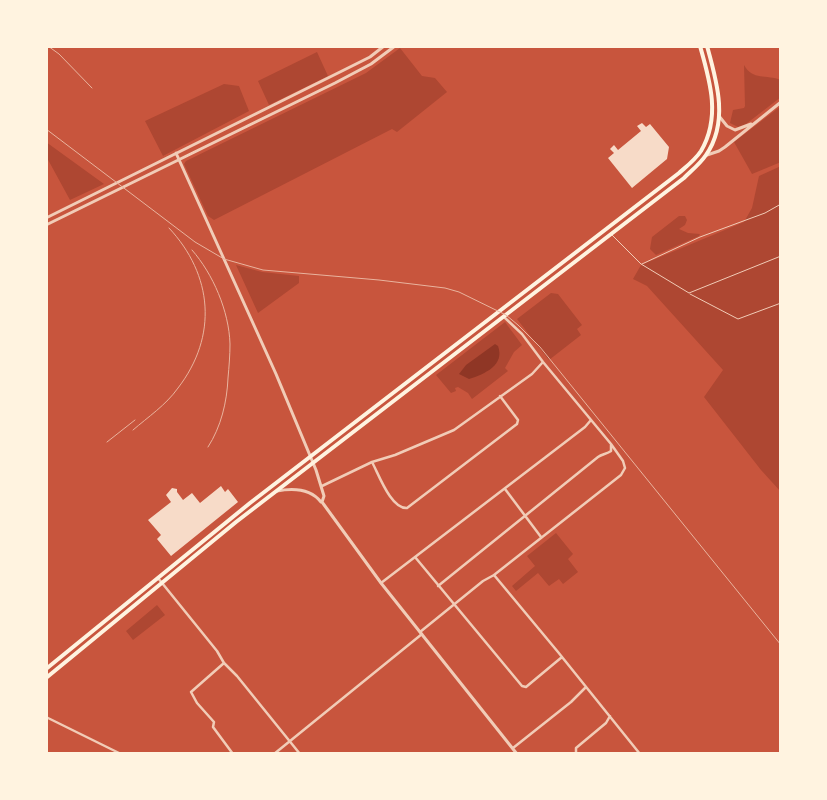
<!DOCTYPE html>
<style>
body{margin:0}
#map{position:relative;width:827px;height:800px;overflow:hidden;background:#c8553d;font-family:"Work Sans",sans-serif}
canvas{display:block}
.frame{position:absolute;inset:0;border:48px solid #fff3e0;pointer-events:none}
</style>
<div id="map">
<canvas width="827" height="800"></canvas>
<div class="frame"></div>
</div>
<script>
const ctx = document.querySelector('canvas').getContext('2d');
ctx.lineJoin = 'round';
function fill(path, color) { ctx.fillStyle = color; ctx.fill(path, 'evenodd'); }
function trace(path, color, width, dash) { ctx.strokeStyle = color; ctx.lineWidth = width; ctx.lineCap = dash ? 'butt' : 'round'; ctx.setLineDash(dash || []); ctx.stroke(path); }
fill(new Path2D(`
 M400 48 422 76 435 78 447 92 397 132 392 129 214 220 208 216 184 164 186 161 366 73Z
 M317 52 328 76 269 105 258 81Z
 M744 65C753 81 766 74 781 80V97L746 124 738 127 730 123 733 110 744 108 745 106Z
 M224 84 239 86 249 111 163 156 145 121Z
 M781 106V162L752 174 734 142Z
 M46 142 104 184 70 200 46 156Z
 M781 166V492L761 470 704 397 723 370 647 286 633 279 641 265 744 222 752 208 759 176Z
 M679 216H685L687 220 685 225 679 229 688 233 700 234 699 236 656 255 650 249 652 237Z
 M236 265 262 272 299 276V283L258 313Z
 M551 293 558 294 582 325 577 329 581 335 549 360 517 319Z
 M505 322 522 345 514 352 505 368 508 371 472 399 468 393 458 387 455 388 456 391 451 393 436 375Z
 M556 533 573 554 568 559 578 572 563 584 559 579 549 586 538 573 516 591 512 586 535 566 527 556Z
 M157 605 165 615 133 640 126 631Z`), '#ae4732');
fill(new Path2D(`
 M495 344 498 346C505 365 485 374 469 379L459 374 466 365Z`), '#8f3625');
fill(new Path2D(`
 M642 123 646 127 650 124 669 147 667 159 632 188 608 158 614 153 610 149 614 145 618 150 641 131 637 126Z
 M221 486 225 492 228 489 238 502 171 556 157 539 161 535 148 520 171 502 166 495 172 488 177 489V492L183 500 192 493 200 503Z`), '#f7dbc8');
trace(new Path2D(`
 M612 235 641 264 689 293 781 256
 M642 264 700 237 765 213 781 204
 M690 294 738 319 781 303`), '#f1ccb7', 1);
trace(new Path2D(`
 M372 462C379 475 391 509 407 508L517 424 518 420 500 396
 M322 486 372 462 395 455 454 430 532 374 543 362
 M505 489 541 537
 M415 557 522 686 526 687 562 657
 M494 575 558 652 640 754
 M158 578 217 651 224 663 237 676 300 754
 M381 583 585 427 591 420
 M438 586 598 457C602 454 607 454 611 451V445
 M420 632 483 581 494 575 621 475 625 468 623 461 611 444 543 362 522 334 504 317
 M224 663 191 692 197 703 214 722 213 727 233 754
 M46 717 121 754
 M513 748 571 702 586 687
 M274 754 422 634
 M576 754V748L606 723 610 716`), '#f1ccb7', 2.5);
trace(new Path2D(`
 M719 116 727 126 735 130 751 124
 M176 153 276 374 316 470 324 496 322 502 381 583 517 754
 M707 155 719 151 725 147 781 102
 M46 218 344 70 370 57 384 46
 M46 225 335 83 371 64 395 46
 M277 491C293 488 310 488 321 502`), '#f1ccb7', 3);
trace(new Path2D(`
 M46 669 250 503 679 173C687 166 695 160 701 151 721 117 710 81 700 46
 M46 678 236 522 684 178C691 171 700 164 706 155 729 122 717 82 707 46`), '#fff3e0', 4);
trace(new Path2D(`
 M48 46 59 54 92 88
 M46 129 195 242 224 259 263 270 379 280 445 288 459 292 506 315 518 325 540 347 781 645
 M192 250C213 274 229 311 230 344 230 355 229 367 228 378 227 402 221 427 208 447
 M133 430C148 417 166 405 178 388 218 336 213 275 169 228
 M107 442 135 420`), '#e9b49f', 1);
</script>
